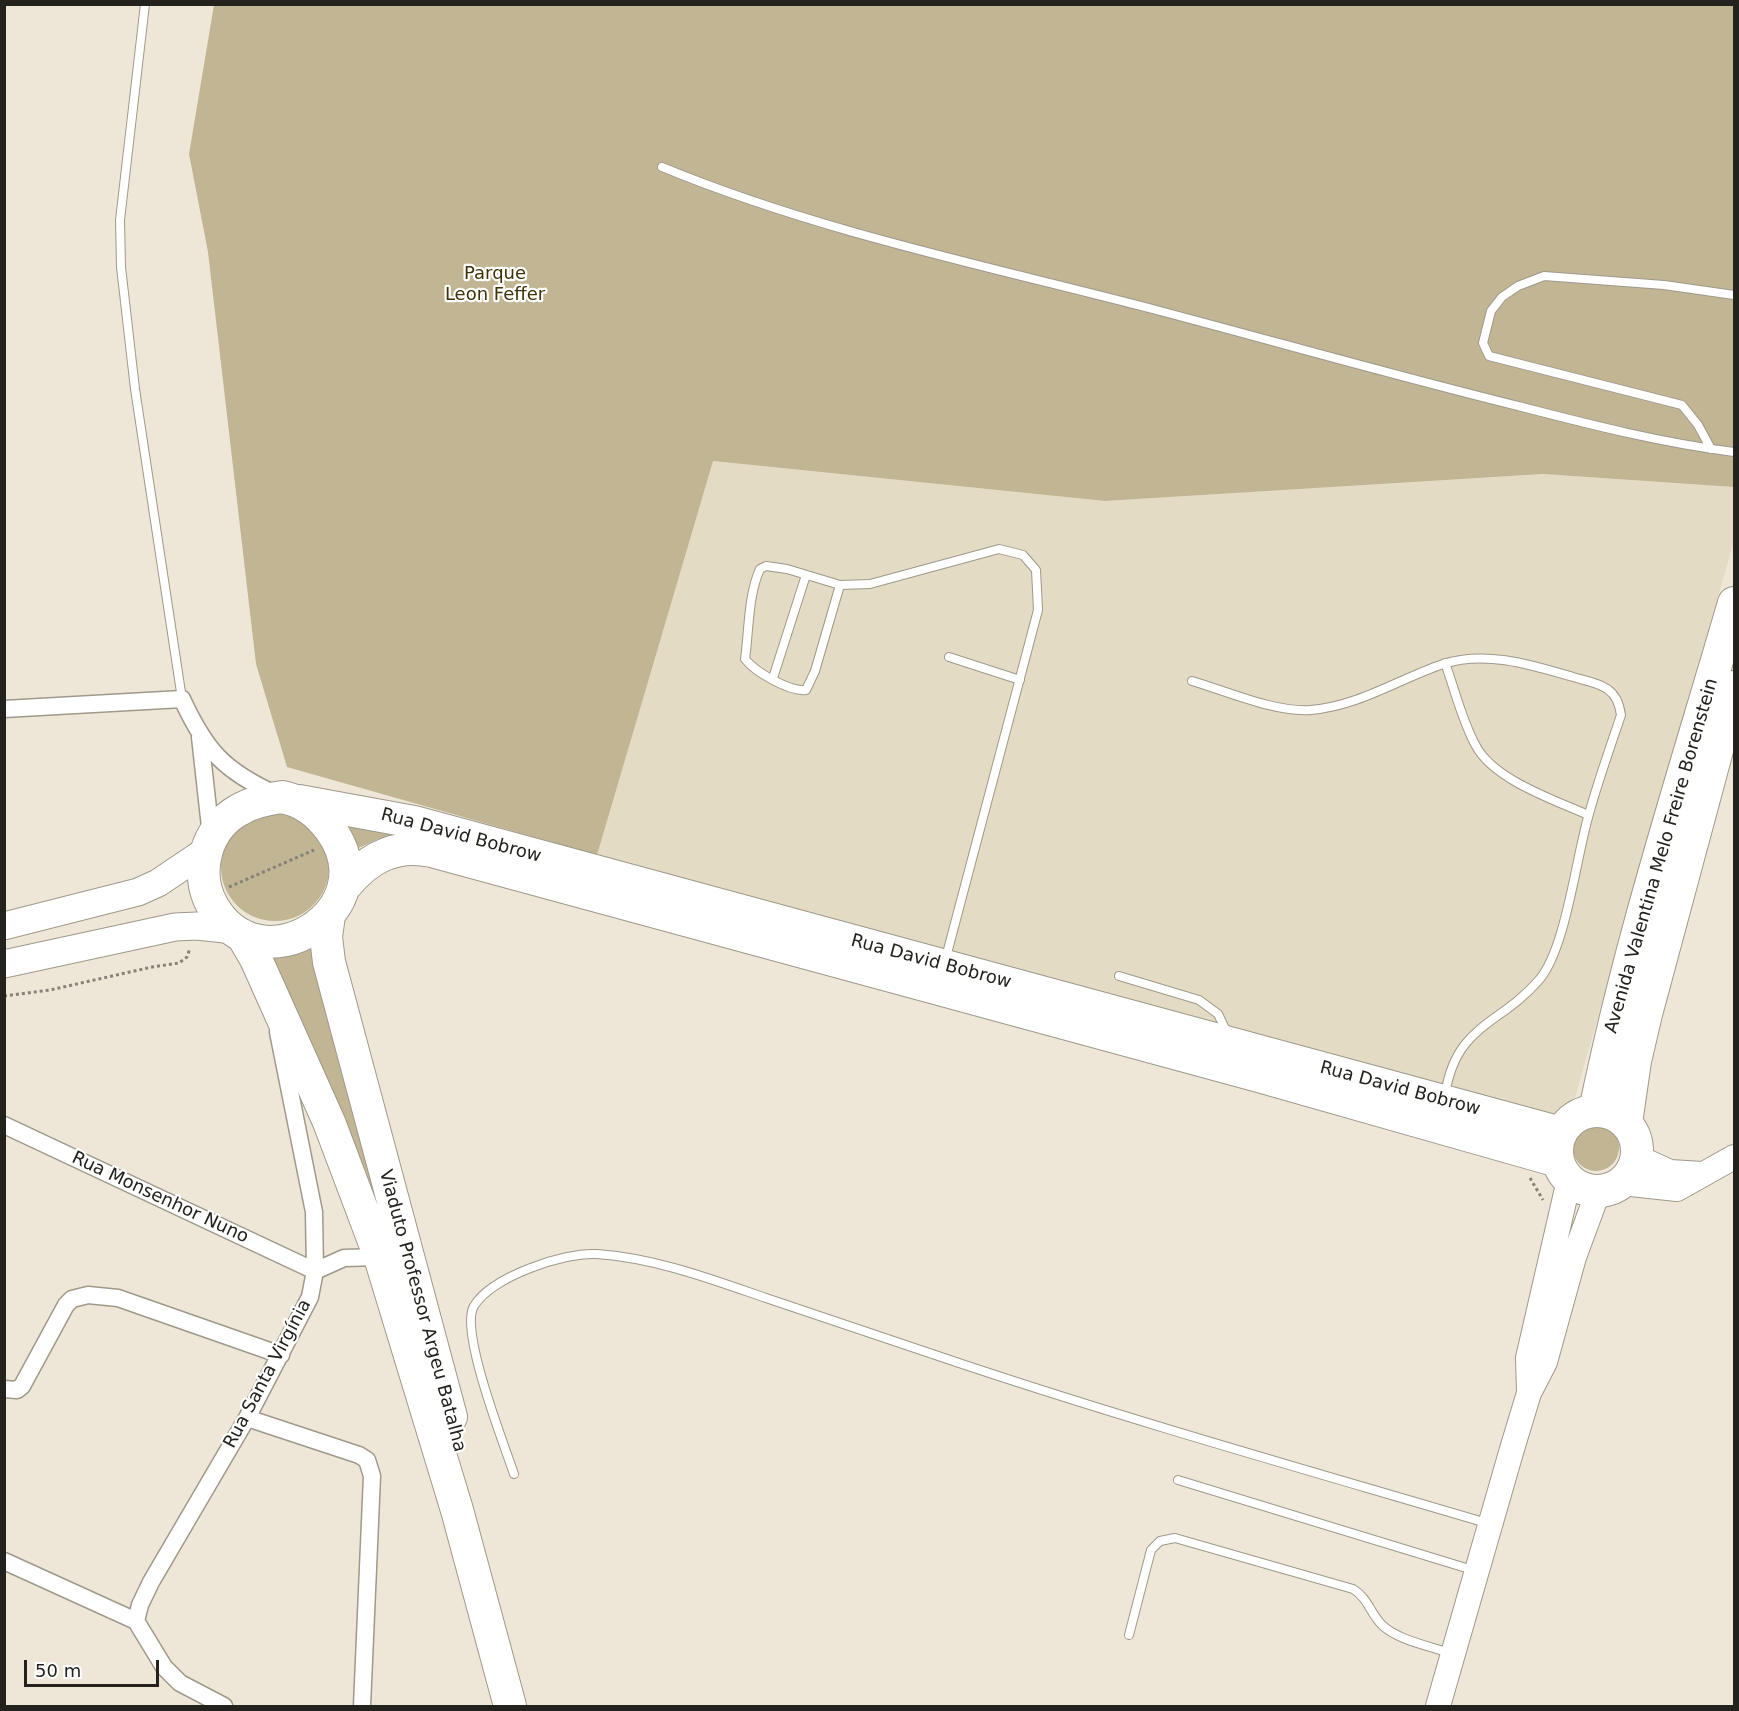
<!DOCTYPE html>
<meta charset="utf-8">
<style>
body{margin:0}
#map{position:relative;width:1739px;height:1711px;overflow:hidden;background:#eee7d7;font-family:"DejaVu Sans",sans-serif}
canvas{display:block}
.frame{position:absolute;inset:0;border:6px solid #24221c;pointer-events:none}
.scale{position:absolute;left:24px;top:1660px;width:135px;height:27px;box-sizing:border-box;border:3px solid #24221c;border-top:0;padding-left:8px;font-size:18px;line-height:21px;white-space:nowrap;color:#24221c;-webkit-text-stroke:4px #fff;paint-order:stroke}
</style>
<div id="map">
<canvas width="1739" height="1711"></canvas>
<div class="frame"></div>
<div class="scale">50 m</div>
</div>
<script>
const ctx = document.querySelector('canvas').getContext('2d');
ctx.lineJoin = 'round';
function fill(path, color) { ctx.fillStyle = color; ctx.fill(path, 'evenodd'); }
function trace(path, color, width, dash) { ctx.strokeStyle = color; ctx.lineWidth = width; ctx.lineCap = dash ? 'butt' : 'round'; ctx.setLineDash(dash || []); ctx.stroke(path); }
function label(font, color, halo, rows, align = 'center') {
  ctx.font = font + ' "DejaVu Sans",sans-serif'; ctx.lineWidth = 4.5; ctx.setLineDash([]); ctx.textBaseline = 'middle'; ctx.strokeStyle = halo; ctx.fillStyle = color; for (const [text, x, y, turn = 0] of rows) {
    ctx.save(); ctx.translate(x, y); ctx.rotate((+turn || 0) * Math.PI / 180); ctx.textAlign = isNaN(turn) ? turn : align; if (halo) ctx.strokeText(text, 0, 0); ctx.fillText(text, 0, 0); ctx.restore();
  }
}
fill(new Path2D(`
 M712 461 1105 501 1543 474 1734 487V541L1574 1101 1565 1113 1552 1119 1535 1117 597 855Z`), '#e4dbc4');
fill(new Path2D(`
 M214 5H1734V487L1543 474 1105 501 713 461 597 855 287 767 256 664 208 252 189 154Z
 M221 867a54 54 0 1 1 108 0a54 54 0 1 1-108 0Z
 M340 820 415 834 378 839 352 851Z
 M315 936 387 1244 323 1076 268 946Z
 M1573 1148a23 23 0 1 1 46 0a23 23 0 1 1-46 0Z`), '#c1b594');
const lane = new Path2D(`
 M145 4 120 220 121 267 135 389 182 699
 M662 167C822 233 993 267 1160 311 1281 343 1400 377 1522 407 1592 425 1662 443 1734 452
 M1711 449 1698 425 1682 405 1489 356 1483 343 1491 311 1502 297 1518 286 1544 276 1664 285 1734 295
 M840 585 815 671 806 690C790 692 755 672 745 659 749 631 748 595 760 569L766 566 787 569 840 585 870 584 999 549 1023 555 1036 570 1038 610 945 961
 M949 657 1020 680
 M1445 663C1455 690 1462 721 1476 746 1494 780 1555 800 1588 815
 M773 678 806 575
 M1192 681C1226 691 1276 713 1311 710 1359 706 1399 679 1443 664 1486 650 1532 665 1573 677 1598 684 1617 685 1621 715 1610 748 1598 781 1589 814 1576 857 1566 949 1539 980 1499 1026 1456 1024 1445 1095
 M1119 976 1199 1000 1218 1014 1228 1035
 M514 1474C504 1444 459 1330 474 1306 491 1277 564 1252 597 1254 655 1258 711 1279 766 1298 832 1320 897 1342 962 1364 1136 1422 1314 1472 1490 1524
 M1178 1480 1476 1571
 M1129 1635 1151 1550 1160 1541 1175 1538 1353 1589C1368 1598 1370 1613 1382 1625 1399 1641 1431 1646 1452 1654`);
const street = new Path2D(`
 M4 709 182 699C206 751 224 771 277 795
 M200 737 211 836
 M4 1125 315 1271
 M315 1271 344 1258 380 1257
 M4 1389 17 1390 22 1386 66 1305 72 1299 88 1295 118 1298 281 1355
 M247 1418 359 1455 367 1460 372 1476 362 1706
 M4 1561 136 1621 164 1667 180 1683 224 1706
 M136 1621 140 1605 151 1582 247 1418 310 1297 315 1271 314 1212 278 1032`);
const secondary = new Path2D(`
 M1637 1157 1670 1172 1702 1174
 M1622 1183 1677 1189 1734 1157
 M1529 1391 1528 1358 1569 1180
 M1438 1706 1512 1449 1529 1393 1545 1362 1574 1257 1598 1192`);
const primary = new Path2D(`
 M4 926 138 892 158 883 207 850
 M4 964 175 927 197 926 234 930`);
const highway = new Path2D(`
 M282 797C303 801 317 812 330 829 390 910 259 991 212 905 194 872 206 828 239 810 252 802 267 799 282 797Z
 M299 801 414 822 1561 1133
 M345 886C368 858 395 843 432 851L1259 1076 1558 1161
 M329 915 326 937 329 962 451 1417
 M242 935 256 959 329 1122 380 1257 457 1510 510 1706
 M1557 1151a40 40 0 1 1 80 0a40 40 0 1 1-80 0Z
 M1595 1111C1630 939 1685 771 1734 603
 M1626 1123 1635 1061 1646 1014 1734 687`);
trace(lane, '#9f998a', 10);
trace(street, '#9f998a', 19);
trace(secondary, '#9f998a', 26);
trace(primary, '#9f998a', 29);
trace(highway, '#9f998a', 34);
trace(new Path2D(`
 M229 887 314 850
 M4 996 50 990 152 967 179 963 187 957 190 948
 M1530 1178 1543 1200`), '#878277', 3, [3, 3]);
trace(lane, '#fff', 8);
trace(street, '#fff', 16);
trace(secondary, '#fff', 24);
trace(primary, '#fff', 27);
trace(highway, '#fff', 32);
label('18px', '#3e3106', '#fff', [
 ["Parque",495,274],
 ["Leon Feffer",495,295]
]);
label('18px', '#24221c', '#fff', [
 ["Rua David Bobrow",461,836,15],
 ["Avenida Valentina Melo Freire Borenstein",1662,856,-74],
 ["Rua David Bobrow",931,962,15],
 ["Rua David Bobrow",1400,1089,15],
 ["Rua Monsenhor Nuno",160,1198,25],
 ["Viaduto Professor Argeu Batalha",422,1311,75],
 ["Rua Santa Virgínia",268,1374,-62]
]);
</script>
